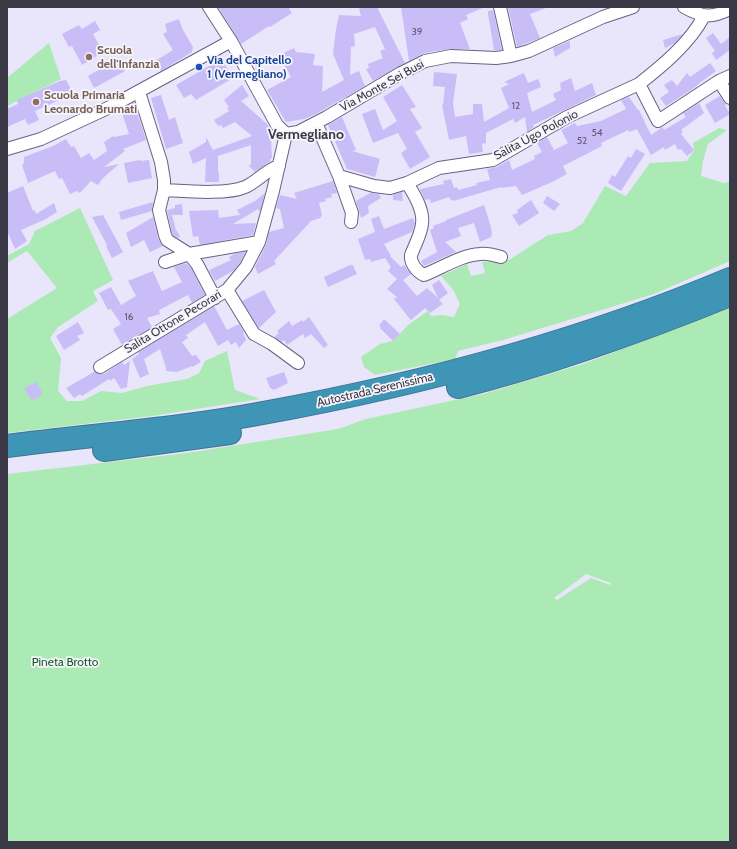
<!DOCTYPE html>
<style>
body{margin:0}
#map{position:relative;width:737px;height:849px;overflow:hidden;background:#e9e5fb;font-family:Cabin,sans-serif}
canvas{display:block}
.frame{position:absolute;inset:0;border:8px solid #3c3947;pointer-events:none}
</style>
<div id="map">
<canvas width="737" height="849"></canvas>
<div class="frame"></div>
</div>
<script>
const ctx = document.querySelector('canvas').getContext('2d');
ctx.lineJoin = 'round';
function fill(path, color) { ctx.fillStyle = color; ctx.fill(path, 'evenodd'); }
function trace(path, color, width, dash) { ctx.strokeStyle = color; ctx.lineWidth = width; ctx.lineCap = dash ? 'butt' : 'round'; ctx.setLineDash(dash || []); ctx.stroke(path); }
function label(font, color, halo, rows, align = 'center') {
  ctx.font = font + ' Cabin,sans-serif'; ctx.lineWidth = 3.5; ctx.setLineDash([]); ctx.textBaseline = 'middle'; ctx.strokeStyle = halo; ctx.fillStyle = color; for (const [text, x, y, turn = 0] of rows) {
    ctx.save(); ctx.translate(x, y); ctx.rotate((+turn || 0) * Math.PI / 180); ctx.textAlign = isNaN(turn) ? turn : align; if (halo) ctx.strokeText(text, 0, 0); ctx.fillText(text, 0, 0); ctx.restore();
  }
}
fill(new Path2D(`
 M49 43 61 79 7 106V78Z
 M719 128 727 130 708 144 703 161 701 176 724 183 730 182V261L654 294 503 340 458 351 455 359 375 375 364 367 361 357 380 344 393 341 408 325 428 311 431 316 442 315 454 317 460 304 454 291 441 276 467 264 471 276 485 273 482 262 509 260 548 235 571 231 583 223 605 186 626 196 650 163 687 161 694 150 693 143Z
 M80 208 113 280 93 291 98 301 58 327 50 338 61 358 58 391 67 401H82L101 391 122 393 147 386 187 379 199 373 205 361 227 351 235 390 260 399 152 416 7 433V319L57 288 27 251 7 263V256L29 244 35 231Z
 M730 308V842H7V474L187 453 338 429 366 419 483 394 586 363ZM586 574 611 583 610 585 591 578 557 600 554 598Z`), '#abeab4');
fill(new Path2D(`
 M218 7H288L292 13 270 27 269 26 241 44Z
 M363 7H377L405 63 373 81 366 69 369 68 368 64 383 58 380 51 385 49 375 27 354 34 355 46 351 47 350 75 359 71 365 86 314 115 304 119 286 122 267 90 291 77 279 55 294 48 296 52 315 54 313 65 323 66 322 92 344 80 333 54 336 29 339 15 361 16 359 9Z
 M401 7H485L466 15 468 19 460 23 470 49H451L430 52 422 54 409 61Z
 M508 7H546V8L530 14 540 38 517 47Z
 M493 10 502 50H494L488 14V11Z
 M179 19 183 30 193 47 192 52 161 71 155 61 173 50 163 34 167 32 165 24Z
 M95 21 100 30 93 34 103 52 82 65 72 46 69 47 62 34 79 25 82 29Z
 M713 33 721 44 730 37V50L716 60 712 53 715 51 706 38Z
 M683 34 675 43 665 48 663 40Z
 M570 41V48L555 57 553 48Z
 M118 59 125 71 94 88 88 76Z
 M221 59 233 78 196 100 191 94 184 98 176 85Z
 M710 63 716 71 697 85V86L666 106 660 98 669 92 664 85 672 80 677 86 687 73 690 77Z
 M434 72 457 74 453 103 455 117 473 114V104H482L484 122 509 108 501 88 509 84 504 82 524 73 528 83 538 79 541 87 527 93 532 112 556 100 553 94 561 90 560 83 571 78 575 91 592 83 596 95 533 125 534 127 527 132 525 117 515 123 513 119 486 133V143L482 144 483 152 469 154 466 136 449 140 442 105H443L445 87 433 86Z
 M66 80 71 89 68 91 70 95 35 111 39 120 28 125 25 119 7 127V109L18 104 17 100 60 81Z
 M242 85 249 96 241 101 267 124 269 128 271 138 272 158H271L270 161 255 172 249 166 251 164V145L218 156V170L219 174V182H205L206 158 193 164 189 152 206 142V137L213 150 252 136 235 122 223 128 221 125 218 126 214 120 229 111 227 108 229 107 224 100Z
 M402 85 416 107 410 109 422 128 415 132 430 157 410 169 401 153 407 149 398 133 373 143 362 114 375 109 383 130 397 121 383 97Z
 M161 95 169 120 175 117 183 143 166 149 151 98Z
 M720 96 726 105 725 106 730 114 715 123 705 105Z
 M629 97 638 110H639L651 135 663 127 664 130 686 117 683 113 699 103 704 113 681 130 683 132 681 134 694 150 687 156 681 149 678 150 675 144 665 150 664 147 651 155 637 129 629 132 628 130 601 143 602 146 563 166 567 174 552 182 522 195 516 186 501 188V187L453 201V200H451L449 197 431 203 430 199 425 200 420 189 444 184 443 181 451 179 454 188 457 187 458 190 477 185 476 183 490 180 487 169 497 167 509 160 512 170 535 159 534 156 542 152 537 143 547 137 554 150 568 143 561 130 575 123 577 126 601 121 626 109 621 100Z
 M134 102 146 140 123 149 125 151 104 167 119 164 103 178 98 185 91 181 80 193 77 191 70 194 62 178 59 179 55 171 28 183 22 165 24 163V157L53 146 66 139 71 147 74 146 81 158 89 153 94 160 107 151 104 142 113 136 114 137 129 134 122 113 126 112 125 108Z
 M342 117 356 150 352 151 380 159 375 177 347 169 328 125Z
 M636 149 645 154 621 191 608 183 612 175 615 177 628 156 631 158Z
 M140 160 141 161 149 160 152 178 128 183 124 163Z
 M333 181 337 193 331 194 332 197 325 199 326 201 319 203 322 215 320 218 311 221 274 261 276 264 258 274 255 267 266 245 269 232 284 228 280 209 276 208 280 195 297 199 294 193Z
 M23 186 33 211 35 210 36 214 54 203 57 212 46 219 21 230 27 241 15 249 7 231V193Z
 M402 192 403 201 393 200V195Z
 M265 193 260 212 258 209 233 224 256 223 253 235 200 245 198 236 193 237 189 211 218 210 219 218 240 215 237 210 255 201Z
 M370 193 379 194 381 198 368 206 369 213 361 218 356 201Z
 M547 196 560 204 554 211 543 203Z
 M531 200 539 213 519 226 512 215 518 213 517 210Z
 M153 202 152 211 121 220 119 212Z
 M182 204 183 215H172L176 230 180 236 178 238 173 235 172 233 167 210 175 208V205Z
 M484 205 491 227 492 233 491 237 480 242 474 223 458 228 461 236 445 242 456 252 424 266 421 261 437 252 430 230 434 228 433 226 446 221V220Z
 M103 215 123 252 112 258 106 246 107 245 92 217Z
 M379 216 384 229 413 218 415 223 412 232 384 244 391 256H390L401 267 404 265 411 274 403 280 417 296 427 288 438 298 432 285 439 280 448 293 439 300 443 304 430 313 425 308 411 320 410 319 394 299 397 297 387 289 397 279 388 271 391 267 385 258 371 262 370 259 365 260 358 239 375 232 371 219Z
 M153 217 158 238 163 246 150 252 144 240 131 247 126 233Z
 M245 252 240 263 233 271 215 281 209 270 231 260 229 257 234 254Z
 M186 263 191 268 205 295 192 303 188 295 159 310 160 314 147 318 152 327 122 345 113 329 121 324 111 309 108 310 99 293 111 287 121 305 136 296 128 281 153 271 162 291 182 282 174 267Z
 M350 265H353L357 274 328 287 324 277Z
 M264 290 276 312 259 328 242 301Z
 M214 306 227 330 239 324 244 332 243 333 246 340 239 348 236 342 231 345 228 340 218 346 205 322 186 335 188 338 182 342 192 356 196 355 201 362 192 367V366L177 372 166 371V368L160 349 144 359 149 374 140 378 132 359 139 354 138 352Z
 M309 317 328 345 324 348 311 334 305 338 303 334 287 345 284 340 282 342 274 337 279 333 277 331 289 321 292 326 302 320 303 322Z
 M384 319 400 334 393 341 380 328 381 327 379 326Z
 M78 322 84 333 77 336 80 340 64 350 56 336Z
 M130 361 127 387 121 389 114 378 110 381 109 379 82 396 80 394 74 398 66 388 94 372 100 374H104L122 362 124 365Z
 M284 372 288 383 274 390 270 388 266 378Z
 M36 382 43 394 32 401 24 388Z`), '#c9bdf8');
const minor = new Path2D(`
 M209 7 231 41 277 125 286 134
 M500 7 511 56
 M684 7C702 17 710 19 730 9
 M704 16C690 43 662 66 639 84L658 121 719 81 730 76
 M719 81 730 98
 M139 92 161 162 164 180V190L159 210 165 235 167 240 189 254 197 264 215 298
 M316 123 339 176 352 213 351 222
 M286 134 298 132 327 117 401 73 425 61 451 56 496 58 511 56 529 51 603 17 633 7
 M7 149 41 139 110 107 231 41
 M339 176 374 186 390 188 407 183 439 168 493 160 567 117 639 84
 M407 183C414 194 424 210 422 224 421 234 415 245 411 255 410 263 417 272 424 275 442 268 461 255 480 254 487 253 494 255 501 257
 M164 190C184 191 227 195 245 187 257 182 267 169 279 166
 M165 262 189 254 259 242
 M227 290 254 334 272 344 298 363
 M100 367 227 290 246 267 259 242 273 191 286 134`);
const motorway = new Path2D(`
 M458 387C551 364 641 331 730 295
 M7 446C92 435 179 429 263 413 423 384 580 342 730 279
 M104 450 230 433`);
trace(minor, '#686280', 14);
trace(motorway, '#3e758f', 24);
trace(minor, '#fff', 12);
trace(motorway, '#3f95b6', 22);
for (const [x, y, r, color] of [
 [89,57,4,"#8d6e63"],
 [199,67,4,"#1a4fb4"],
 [36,102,4,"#8d6e63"]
]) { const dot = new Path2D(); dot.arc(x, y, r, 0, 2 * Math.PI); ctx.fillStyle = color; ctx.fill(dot); trace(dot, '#f6f5fc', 1.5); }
label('10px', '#5f5a73', null, [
 ["39",417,32],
 ["12",516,106],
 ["54",597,133],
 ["52",582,141],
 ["16",129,317]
]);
label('bold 12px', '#785e54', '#f6f5fc', [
 ["Scuola",97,50],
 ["dell'Infanzia",97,64],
 ["Scuola Primaria",44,95],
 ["Leonardo Brumati",44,109]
], 'left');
label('bold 12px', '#164399', '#f6f5fc', [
 ["Via del Capitello",207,60],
 ["1 (Vermegliano)",207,74]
], 'left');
label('12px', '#3c3947', '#f6f5fc', [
 ["Via Monte Sei Busi",382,86,-29],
 ["Salita Ugo Polonio",536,135,-28],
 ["Salita Ottone Pecorari",173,322,-31],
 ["Autostrada Serenissima",375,390,-13]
]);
label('12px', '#155c28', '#f6f5fc', [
 ["Pineta Brotto",65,662]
]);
label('bold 14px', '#3c3947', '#f6f5fc', [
 ["Vermegliano",306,135]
]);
</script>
